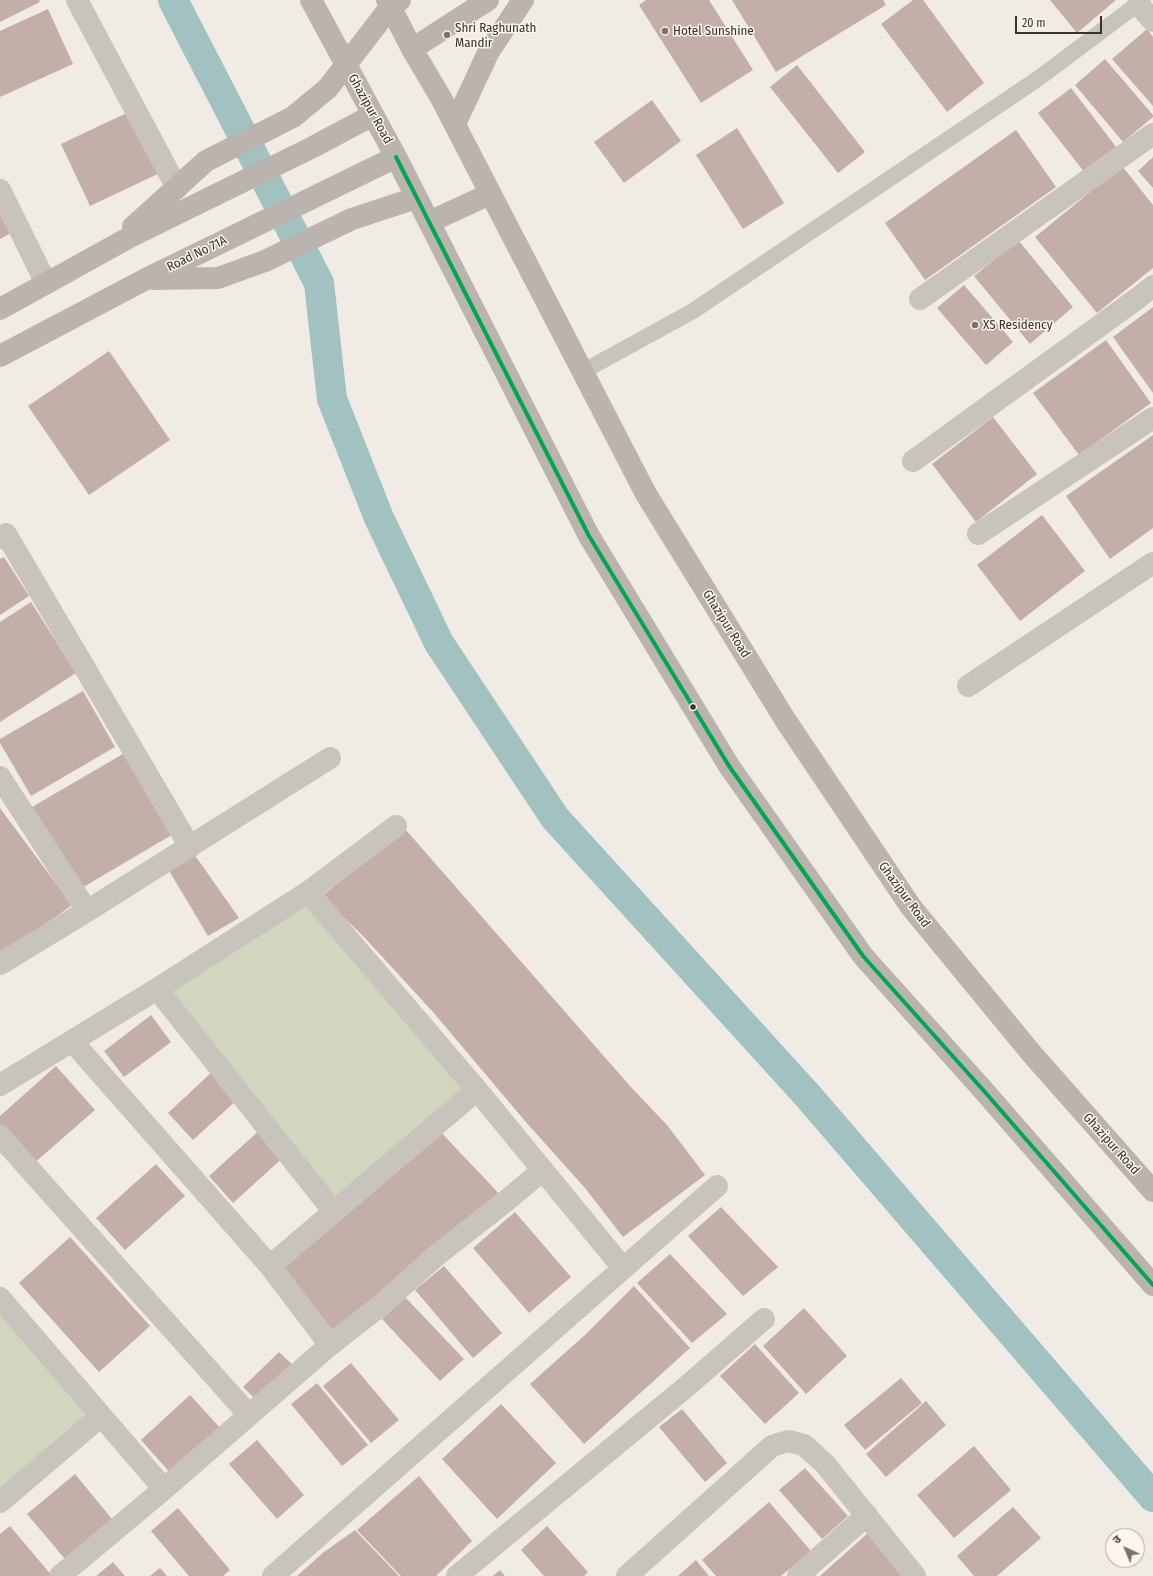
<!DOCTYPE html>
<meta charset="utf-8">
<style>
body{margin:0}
#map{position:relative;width:1153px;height:1576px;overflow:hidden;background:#f0ebe5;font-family:"Fira Sans Condensed","Noto Sans Devanagari",sans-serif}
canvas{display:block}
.north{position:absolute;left:1105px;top:1528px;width:40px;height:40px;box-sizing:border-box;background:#fbf5ee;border:1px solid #aea6a0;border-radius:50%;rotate:316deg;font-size:11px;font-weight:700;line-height:16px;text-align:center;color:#3b302b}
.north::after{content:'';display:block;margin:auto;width:14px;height:18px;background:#7a716c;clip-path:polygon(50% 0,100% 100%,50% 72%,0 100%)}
.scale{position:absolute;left:1015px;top:16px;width:87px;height:18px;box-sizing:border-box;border:2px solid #3b302b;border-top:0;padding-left:5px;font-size:12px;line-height:14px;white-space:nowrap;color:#3b302b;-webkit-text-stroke:3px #fbf5ee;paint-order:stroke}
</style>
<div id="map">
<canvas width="1153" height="1576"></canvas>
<div class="north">उ</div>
<div class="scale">20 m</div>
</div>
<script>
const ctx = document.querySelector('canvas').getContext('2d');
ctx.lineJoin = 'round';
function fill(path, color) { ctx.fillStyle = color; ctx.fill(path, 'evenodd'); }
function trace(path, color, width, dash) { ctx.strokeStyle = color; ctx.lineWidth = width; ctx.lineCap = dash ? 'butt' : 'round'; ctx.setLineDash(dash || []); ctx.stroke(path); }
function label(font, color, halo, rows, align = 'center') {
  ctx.font = font + ' "Fira Sans Condensed",sans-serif'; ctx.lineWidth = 3; ctx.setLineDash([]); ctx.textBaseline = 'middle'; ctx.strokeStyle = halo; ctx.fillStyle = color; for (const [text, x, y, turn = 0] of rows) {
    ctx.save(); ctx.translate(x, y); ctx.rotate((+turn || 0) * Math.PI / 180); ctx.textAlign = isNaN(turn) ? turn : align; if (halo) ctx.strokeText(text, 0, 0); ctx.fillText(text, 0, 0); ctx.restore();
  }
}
fill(new Path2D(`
 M308 892 477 1090 334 1212 157 989Z
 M0 1298 101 1416 0 1502Z`), '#d1d6bf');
trace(new Path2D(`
 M173 0 319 283 332 399 379 518 439 643 555 818 808 1096 1153 1497`), '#a1c2c1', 30);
fill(new Path2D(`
 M0 0H39L40 2 0 22Z
 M646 0H709L753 70 701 103 639 5Z
 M732 0H883L886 5 776 72Z
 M913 0H923L984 83 947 112 881 24Z
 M1050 0H1116L1077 33Z
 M48 9 73 64 0 97V31Z
 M1147 29 1153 37V106L1112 59Z
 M1105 59 1153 115V117L1123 142 1075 85Z
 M797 65 865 152 838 173 770 87Z
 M1071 88 1117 148 1085 173 1038 113Z
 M652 100 681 141 624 183 594 142Z
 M133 110 162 172 90 206 61 144Z
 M737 128 784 203 743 229 696 155Z
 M1016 130 1056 187 925 280 885 223Z
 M1153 157V188L1138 171Z
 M1122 166 1153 205V268L1097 313 1035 237Z
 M0 210 13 232 0 239Z
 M1018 240 1073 307 1030 344 974 276Z
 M964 285 1013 342 986 365 937 308Z
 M1153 307V393L1113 337Z
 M1106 340 1151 403 1079 455 1033 393Z
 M109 351 170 440 89 495 28 406Z
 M993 417 1037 474 976 522 932 464Z
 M1153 435V528L1110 559 1066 496Z
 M1042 515 1085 571 1020 621 977 565Z
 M4 557 29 596 0 615V559Z
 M31 602 76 673 0 722V622Z
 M83 691 115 747 31 796 0 743V739Z
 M128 751 175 833 80 889 32 807Z
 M0 808 72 905 0 958Z
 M405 829 630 1086 667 1125 705 1175 623 1237 585 1188 525 1121 433 1012 364 937 322 896Z
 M194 854 239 918 208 936 168 869Z
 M151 1015 171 1042 124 1077 104 1051Z
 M56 1066 95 1110 32 1165 0 1128V1116Z
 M213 1071 238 1099 193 1140 168 1113Z
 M435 1126 506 1201 330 1345 270 1266Z
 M262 1128 286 1155 233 1203 209 1176Z
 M156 1164 185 1196 125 1250 96 1218Z
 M721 1207 778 1267 743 1296 688 1236Z
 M515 1212 571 1277 529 1313 473 1248Z
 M70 1237 150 1326 99 1372 19 1283Z
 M670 1254 727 1314 692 1343 637 1283Z
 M444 1266 502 1333 473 1358 415 1290Z
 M634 1286 690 1348 584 1444 530 1384 585 1335Z
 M405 1297 464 1359 440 1381 382 1319Z
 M804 1308 847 1356 806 1394 763 1346Z
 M755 1344 799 1393 765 1424 720 1376Z
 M279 1352 296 1368 259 1403 243 1387Z
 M351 1363 399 1420 371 1443 323 1386Z
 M901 1378 922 1403 865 1450 844 1425Z
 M317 1383 368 1445 342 1466 291 1404Z
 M190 1395 223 1431 173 1476 141 1440Z
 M926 1401 946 1425 886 1477 866 1454Z
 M501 1404 556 1463 497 1519 442 1459Z
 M682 1409 727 1463 705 1482 659 1427Z
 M257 1440 304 1495 277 1519 229 1464Z
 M974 1446 1011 1490 954 1538 917 1495Z
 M805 1468 848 1516 822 1539 779 1490Z
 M75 1474 117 1525 70 1565 27 1514Z
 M419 1476 472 1541 436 1576H401L357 1530Z
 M769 1502 811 1551 781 1576H716L702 1560Z
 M1013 1507 1041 1538 997 1576H974L957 1556Z
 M178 1508 230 1570 223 1576H189L151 1531Z
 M10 1526 52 1576H0V1534Z
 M547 1526 588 1572 584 1576H544L521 1550Z
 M355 1530 399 1576H297L324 1552Z
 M868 1533 906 1576H820Z
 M696 1560 709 1576H678Z
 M113 1562 125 1576H96Z
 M160 1568 167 1576H150Z
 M500 1570 505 1576H493Z`), '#c3afa7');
trace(new Path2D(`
 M582 372 693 311 1039 78 1143 0`), '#c9c3be', 16);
trace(new Path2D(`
 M77 0 177 188
 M1138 4 1153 21
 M0 190 46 283
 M920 299 1153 134
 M913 461 1138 298 1153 286
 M978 534 1153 418
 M0 538 6 534 190 847
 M968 686 1153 563
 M0 777 87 911
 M308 892 477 1090 623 1268
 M0 964 87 911 330 758
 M157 989 334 1212
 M72 1041 270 1266 330 1345
 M0 1085 157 989 308 892 396 826
 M0 1136 249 1415
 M270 1266 477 1090
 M0 1298 164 1489
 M0 1502 101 1416
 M60 1576 164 1489 330 1345 380 1306 437 1255 506 1201 543 1170
 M273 1576 717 1186
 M457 1576 686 1387 764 1319
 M627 1576 772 1446 788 1441 804 1445 825 1464 915 1576
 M798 1576 867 1515`), '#c9c3be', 22);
trace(new Path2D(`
 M311 0 396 157 589 536 729 766 863 956 984 1091 1153 1285
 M387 0 412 49 441 98 646 494 786 721 911 907 1032 1054 1153 1191
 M412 49 488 0
 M455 124 488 53 523 0
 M429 222 490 194
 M133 227 206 161 293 117 328 88 391 6 400 0
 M153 279 218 278 265 261 352 219 416 198
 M0 309 130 237 313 147 373 115
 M0 356 146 279 396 157`), '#bab3ae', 22);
trace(new Path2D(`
 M396 157 589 536 729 766 863 956 984 1091 1153 1285`), '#00a651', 4);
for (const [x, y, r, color] of [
 [665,31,4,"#7a716c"],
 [447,35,4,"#7a716c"],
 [975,325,4,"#7a716c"],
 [693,707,3.5,"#3b302b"]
]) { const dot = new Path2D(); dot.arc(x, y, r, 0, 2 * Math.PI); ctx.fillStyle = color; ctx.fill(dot); trace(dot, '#fbf5ee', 1.5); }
label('13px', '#3b302b', '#fbf5ee', [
 ["Shri Raghunath",455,28],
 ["Mandir",455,43],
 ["Hotel Sunshine",673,31],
 ["XS Residency",983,325]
], 'left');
label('13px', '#3b302b', '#fbf5ee', [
 ["Ghazipur Road",370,109,61],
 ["Road No 71A",197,254,-26],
 ["Ghazipur Road",726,624,58],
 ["Ghazipur Road",904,895,54],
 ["Ghazipur Road",1111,1144,48]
]);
</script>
